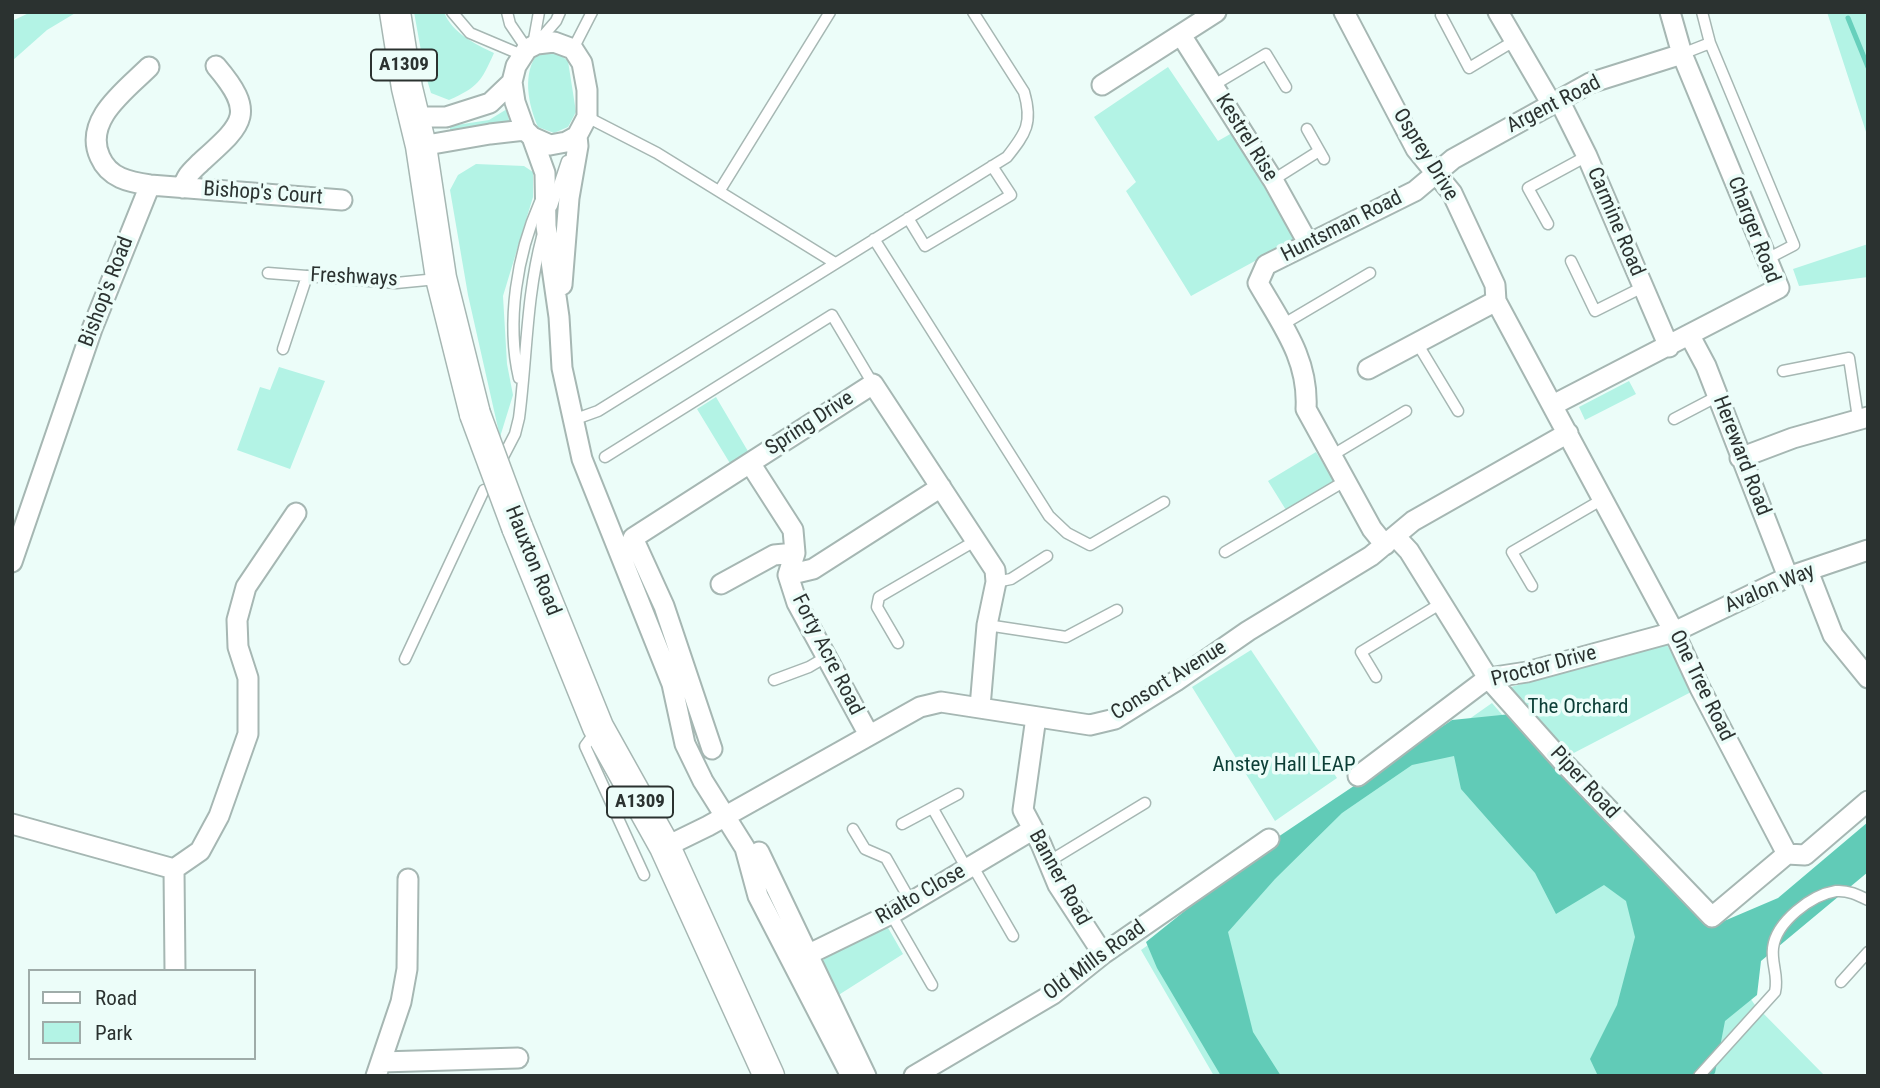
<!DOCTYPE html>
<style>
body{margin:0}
#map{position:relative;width:1880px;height:1088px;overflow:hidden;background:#ecfdf9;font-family:"Roboto Condensed",sans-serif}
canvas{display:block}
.frame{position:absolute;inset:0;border:14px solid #2b3230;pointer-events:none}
.legend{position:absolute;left:28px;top:969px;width:228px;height:91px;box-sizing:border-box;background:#ecfdf9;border:2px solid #9faca9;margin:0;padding:9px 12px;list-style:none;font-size:21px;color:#2b3230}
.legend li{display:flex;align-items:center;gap:14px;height:35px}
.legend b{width:35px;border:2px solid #9faca9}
</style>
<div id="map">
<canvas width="1880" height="1088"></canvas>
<div class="frame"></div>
<ul class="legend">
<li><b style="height:9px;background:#fff"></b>Road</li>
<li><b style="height:19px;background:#b3f3e5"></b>Park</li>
</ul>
</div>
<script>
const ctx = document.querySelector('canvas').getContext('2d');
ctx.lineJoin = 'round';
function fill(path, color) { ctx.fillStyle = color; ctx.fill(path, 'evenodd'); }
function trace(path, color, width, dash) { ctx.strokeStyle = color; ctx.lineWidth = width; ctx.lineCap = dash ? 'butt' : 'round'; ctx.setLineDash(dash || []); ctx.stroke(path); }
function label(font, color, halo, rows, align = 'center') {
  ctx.font = font + ' "Roboto Condensed",sans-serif'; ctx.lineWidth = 7; ctx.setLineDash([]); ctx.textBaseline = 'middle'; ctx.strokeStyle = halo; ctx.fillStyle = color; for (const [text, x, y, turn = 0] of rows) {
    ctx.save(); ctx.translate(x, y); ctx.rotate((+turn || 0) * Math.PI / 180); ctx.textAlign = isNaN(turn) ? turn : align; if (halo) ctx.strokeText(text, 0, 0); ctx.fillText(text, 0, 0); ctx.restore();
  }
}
fill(new Path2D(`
 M31 12H77L47 30 12 61V21Z
 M414 12H444C452 33 475 44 494 53 481 82 478 87 449 100L431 93 425 73Z
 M1827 12H1868V138Z
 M554 50 568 61 576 112 568 127 554 133 538 127C528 104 522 73 538 53Z
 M1168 67 1218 141 1232 133 1295 239 1191 296 1126 191 1136 182 1094 117Z
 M507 109 510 126 450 131V126L489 120Z
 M476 164 524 166 533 172V197L503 296 507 364 513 395 500 437 468 295 450 190 458 175Z
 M1868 244V277L1799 286 1793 269Z
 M279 367 325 381 290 469 237 450 260 387 270 390Z
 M1629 381 1636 394 1585 420 1579 407Z
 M716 397 749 453 731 465 697 409Z
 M1316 452 1334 481 1286 510 1268 481Z
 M1666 643 1693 691 1568 756 1504 689Z
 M1251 650 1337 778 1275 821 1192 687Z
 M1492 703 1634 867 1716 950 1755 1005 1825 1076H1214L1141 950Z
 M887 926 903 954 837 996 821 966 825 957Z`), '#b3f3e5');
fill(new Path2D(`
 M1511 714 1710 927 1778 898 1868 822V872L1761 961 1757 995 1725 1021 1715 1073 1712 1076H1598L1590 1059 1617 1005 1635 937 1626 901 1604 885 1556 914 1535 873 1461 789 1454 756 1412 765 1342 813 1275 879 1228 932 1253 1032 1281 1076H1221L1157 968 1146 942 1272 841 1452 720Z`), '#61cbb7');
trace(new Path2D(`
 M1848 18 1868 67`), '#67d0bc', 5);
const lane = new Path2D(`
 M452 12 470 33 522 55
 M507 12 510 24 527 49
 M1702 12 1710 43 1794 245 1767 259
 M1441 15 1469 68 1514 41
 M537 43 556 21 560 12
 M533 45 539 12
 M573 49 592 12
 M1682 54 1710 43
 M1214 85 1266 54 1286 87
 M587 117 657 153 835 263
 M1307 129 1324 159
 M1273 180 1319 151
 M720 190 830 12
 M552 206 567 161
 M908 218 925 246 1011 195 992 166
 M1548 224 1528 188 1587 156
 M874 239 1049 516 1067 533 1090 545 1164 502
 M1571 261 1595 311 1643 287
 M268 273 396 283 437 279
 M1282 325 1370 273
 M1417 343 1458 411
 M283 349 307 276
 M1783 371 1849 358 1858 418
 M519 378C506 322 517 254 540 202
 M1674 419 1718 396
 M573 420 598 411 1007 157C1026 133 1033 123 1024 92L973 12
 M1331 456 1406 411
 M605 457 832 315 873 384
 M502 459 515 434 519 418C527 357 526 298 542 237
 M1225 552 1345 481
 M996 582 1011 579 1047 556
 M1532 586 1512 552 1603 499
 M987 625 1066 637 1117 610
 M898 643 877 607 879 597 975 541
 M405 659 484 490
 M1376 677 1361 652 1440 604
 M774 680 809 667 826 657
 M596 731 585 746 644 875
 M933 809 967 869
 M902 824 958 794
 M853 829 865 849 886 858 911 902
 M1048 862 1145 803
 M972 865 1013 936
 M891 914 932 985
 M1841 982 1868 952
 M1699 1076 1775 992C1779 976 1771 964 1773 948 1776 922 1811 895 1836 891 1848 890 1858 895 1868 900`);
const street = new Path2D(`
 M1344 12 1416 149 1452 193 1495 285 1496 301 1674 632 1700 688 1787 854 1712 917 1563 762 1488 678 1409 551 1395 536
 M1498 12 1551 103
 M1181 35 1273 180 1308 243
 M149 67C126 90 83 120 100 157 109 178 129 182 150 185L342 200
 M1102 85 1216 12
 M1559 100 1587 156 1669 347
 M414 117H446L490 103 512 82
 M532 137 545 173 546 226 559 317 562 368 582 459 672 684 685 744 703 781 745 848 758 896 851 1076
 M421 146 490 134 525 130
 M183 188C186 175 192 171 201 162 243 124 257 114 216 66
 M562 285 569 198 578 146 577 136 587 117V90L582 63 573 49 554 42 537 44 527 49 516 66 512 82 515 102 525 130 532 137 550 145 566 142 577 136
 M1690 336 1706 366 1788 577
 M1368 369 1496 301
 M1553 405 1779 288 1682 54 1670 12
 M1740 458 1793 438 1868 417
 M750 463 793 530 795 553 788 575 797 603 869 735
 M1385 545 1372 529 1306 409C1309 359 1282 325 1258 283L1266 265 1415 191 1453 159 1590 83 1682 54
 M12 562 92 329 150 185
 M1808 571 1833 635 1868 678
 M788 575 813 569 941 487
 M721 584 774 555 795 553
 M1036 717 1023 810 1041 844 1058 885 1103 954
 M712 749 664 606 633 538 873 384 995 570 996 582 987 625 980 707
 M1358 776 1488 678 1527 672 1674 632 1788 577 1868 550
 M12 824 174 869
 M665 847 708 826 920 707 941 702 1090 725 1115 719 1176 681 1248 631 1371 556 1413 521 1568 433
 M759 852 866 1076
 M1787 854 1805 855 1868 801
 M807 955 891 914 1032 830
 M175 971 174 869 200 851 219 816 248 734V678L238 647 237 620 246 587 296 513
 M381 1062 518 1058
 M376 1076 401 1002 407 969 408 879
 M914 1076 1053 994 1103 954 1269 839`);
const primary = new Path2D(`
 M395 12 407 88 421 146 441 278 475 414
 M517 527 598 727 665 847 769 1076`);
trace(lane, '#a6b7b3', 13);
trace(street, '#a6b7b3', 23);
trace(primary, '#a6b7b3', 33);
trace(lane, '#fff', 10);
trace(street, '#fff', 19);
trace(primary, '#fff', 30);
const primaryBridge = new Path2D(`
 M475 414 517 527`);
trace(primaryBridge, '#a6b7b3', 33, []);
trace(primaryBridge, '#fff', 30);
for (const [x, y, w] of [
 [404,65,66],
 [640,802,66]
]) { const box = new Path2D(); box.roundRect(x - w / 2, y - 15.5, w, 31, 5); ctx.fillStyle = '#ecfdf9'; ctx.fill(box); trace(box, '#2b3230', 2); }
label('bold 19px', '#2b3230', null, [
 ["A1309",404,65],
 ["A1309",640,802]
]);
label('21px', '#2b3230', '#ecfdf9', [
 ["Argent Road",1554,105,-27],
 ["Kestrel Rise",1246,138,58],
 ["Osprey Drive",1425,155,58],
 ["Bishop's Court",263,194,4],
 ["Carmine Road",1615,222,67],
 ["Huntsman Road",1342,227,-27],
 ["Charger Road",1753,230,69],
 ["Freshways",354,278,3],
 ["Bishop's Road",107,292,-69],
 ["Spring Drive",810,424,-33],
 ["Hereward Road",1741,456,69],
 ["Hauxton Road",532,561,68],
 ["Avalon Way",1770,589,-23],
 ["Forty Acre Road",827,655,63],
 ["Proctor Drive",1544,667,-15],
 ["Consort Avenue",1169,681,-32],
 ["One Tree Road",1701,686,64],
 ["Piper Road",1584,783,47],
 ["Banner Road",1059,878,61],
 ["Rialto Close",921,895,-30],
 ["Old Mills Road",1095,961,-36]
]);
label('21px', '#0c3e36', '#ecfdf9', [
 ["The Orchard",1578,708],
 ["Anstey Hall LEAP",1284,766]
]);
</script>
